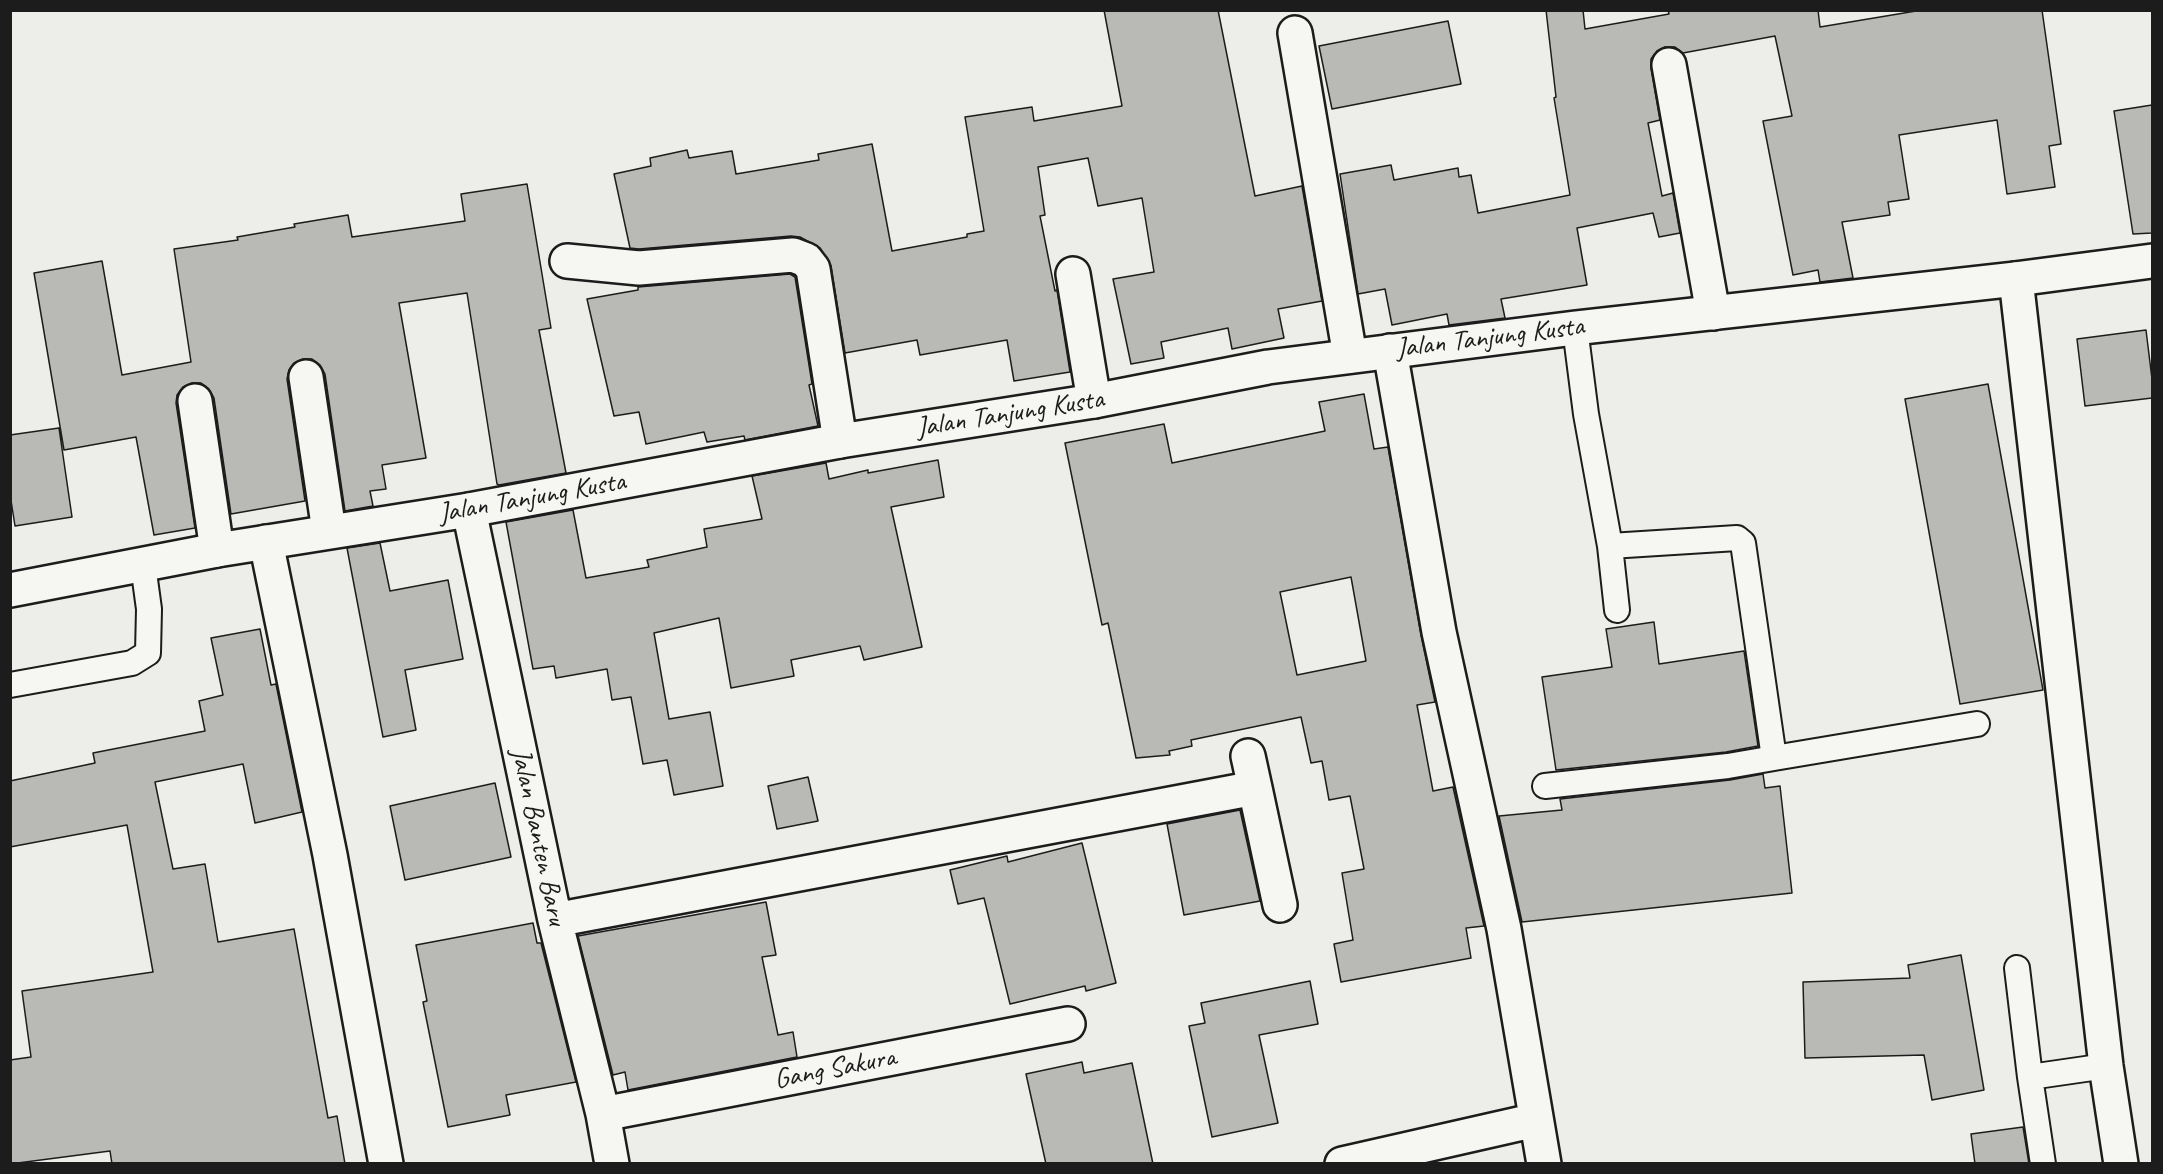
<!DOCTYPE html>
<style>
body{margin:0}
#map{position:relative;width:2163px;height:1174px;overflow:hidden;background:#edede9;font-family:Caveat,sans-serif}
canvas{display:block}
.frame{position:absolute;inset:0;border:12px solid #1c1c1c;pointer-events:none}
</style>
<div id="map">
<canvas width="2163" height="1174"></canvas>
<div class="frame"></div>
</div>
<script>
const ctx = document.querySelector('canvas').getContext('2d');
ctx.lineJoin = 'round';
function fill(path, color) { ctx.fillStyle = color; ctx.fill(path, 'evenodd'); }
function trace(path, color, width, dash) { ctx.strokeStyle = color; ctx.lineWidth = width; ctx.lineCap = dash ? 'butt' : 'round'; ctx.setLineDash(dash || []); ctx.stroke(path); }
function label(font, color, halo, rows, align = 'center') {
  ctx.font = font + ' Caveat,sans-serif'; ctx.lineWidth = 5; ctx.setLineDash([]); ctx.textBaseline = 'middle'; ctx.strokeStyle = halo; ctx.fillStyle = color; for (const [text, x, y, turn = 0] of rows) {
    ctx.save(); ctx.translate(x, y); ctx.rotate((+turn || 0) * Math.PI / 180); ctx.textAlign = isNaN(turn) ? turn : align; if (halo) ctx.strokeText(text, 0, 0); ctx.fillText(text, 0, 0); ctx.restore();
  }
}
const building = new Path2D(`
 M1104 10H1218L1255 196 1302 186 1322 301 1278 309 1284 338 1232 349 1228 328 1161 342 1164 358 1131 364 1113 279 1154 272 1142 198 1098 206 1088 158 1038 167 1045 215 1040 216 1055 291 1057 290 1070 372 1014 381 1007 340 920 355 917 340 845 353 831 266 820 248 800 237 791 236 639 249 630 248 614 174 651 166 650 158 687 150 689 158 732 151 736 174 819 160 818 154 872 144 892 251 967 237V234L984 231 965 117 1032 107 1034 121 1122 106Z
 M1546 10H1583L1585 29 1669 14 1668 10H1818L1820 27 1922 10H2042L2061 144 2049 146 2055 187 2007 194 1997 120 1899 135 1909 199 1888 202 1890 215 1842 222 1853 278 1820 282 1818 270 1793 275 1763 121 1792 116 1775 36 1683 53 1675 47H1665L1657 51 1651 59V68L1660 120 1648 123 1662 196 1673 193 1680 233 1659 237 1653 213 1577 228 1587 285 1501 299 1505 318 1449 325 1447 314 1392 325 1385 289 1358 294 1340 174 1391 165 1394 180 1458 168 1459 177 1471 175 1478 213 1570 195 1554 98 1556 97Z
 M1448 21 1461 84 1332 109 1319 46Z
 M2152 105V233L2133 234 2114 111Z
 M527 184 551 328 539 330 566 473 499 485 497 484 467 293 399 303 426 458 382 465 386 489 370 491 373 506 345 511 325 374 320 365 312 359H303L294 363 289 370 287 379 305 501 231 514 214 398 209 389 201 383H192L183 387 177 395 176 403 195 528 154 535 136 437 64 450 34 273 102 261 122 375 191 362 174 249 238 240 237 237 295 227 294 224 348 215 352 237 465 221 461 194Z
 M790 274 795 277 812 384 809 385 818 426 745 440 744 436 707 442 704 432 646 444 639 412 614 416 587 299 638 290V287Z
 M2146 330 2152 379V398L2085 406 2077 339Z
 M1988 384 2043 690 1960 704 1905 399Z
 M1364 394 1374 449 1388 447 1421 635 1435 702 1417 705 1433 791 1453 787 1484 926 1466 928 1471 958 1341 982 1334 944 1353 940 1342 873 1364 869 1350 796 1329 800 1322 761 1311 763 1301 717 1191 740 1192 746 1169 751 1170 755 1136 758 1108 623 1102 625 1065 443 1164 424 1172 463 1325 431 1319 402ZM1351 577 1366 661 1297 675 1280 592Z
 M59 428 72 517 15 526 10 494V435Z
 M938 460 944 497 891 507 922 647 864 660 860 646 791 660 794 676 731 688 719 618 654 633 669 719 710 712 723 786 674 795 667 760 643 764 631 697 612 700 607 669 556 678 554 666 533 669 506 522 573 510 586 578 649 567 647 560 707 547 704 529 762 519 752 476 826 463 829 479 868 470V473Z
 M380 543 390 591 448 580 463 659 405 670 416 730 383 737 347 548Z
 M1654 622 1659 664 1744 651 1758 746 1726 752 1556 770 1542 677 1612 667 1606 629Z
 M260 629 271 685 276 684 302 812 255 823 243 764 155 782 173 869 205 864 218 942 294 929 328 1118 337 1116 345 1164H112L110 1151 10 1164V1060L31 1057 22 991 153 972 127 825 10 847V781L95 763 93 753 205 731 199 701 223 695 211 638Z
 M1763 774 1765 788 1780 786 1792 893 1522 922 1499 816 1562 810 1560 799 1730 780Z
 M808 777 818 821 777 829 768 786Z
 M495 783 511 857 405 880 390 806Z
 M1240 810 1260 901 1184 915 1167 824Z
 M1082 843 1116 983 1086 991 1085 986 1010 1004 984 898 958 904 950 870 1007 856 1008 862Z
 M766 902 776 955 762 957 778 1035 793 1032 797 1057 628 1090 625 1072 613 1075 578 936Z
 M533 923 537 943H541L576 1082 506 1095 510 1115 448 1127 423 1002 427 1001 416 945Z
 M1961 955 1984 1090 1932 1100 1924 1055 1805 1058 1803 982 1910 978 1908 965Z
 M1310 981 1318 1024 1259 1035 1278 1123 1212 1137 1189 1026 1205 1023 1201 1003Z
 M1082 1062 1084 1073 1132 1063 1153 1164H1046L1026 1074Z
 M2023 1127 2029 1164H1975L1971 1134Z`);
fill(building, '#b9b9b6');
trace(building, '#1c1c1c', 1.5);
const lane = new Path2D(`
 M1575 328 1586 414 1610 546 1617 610
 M10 685 132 663 148 653 149 609 143 565
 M1774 758 1977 724
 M1545 786 1728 766 1774 758 1743 543 1737 538 1610 546
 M2017 968 2030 1077 2106 1066
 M2030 1077 2043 1164`);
const street = new Path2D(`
 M1295 33 1350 356
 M1669 65 1713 313
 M567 261 639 268 793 255 806 260 813 269 840 441
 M1073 274 1094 401
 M2016 279 2106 1066 2121 1164
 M1390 351 1439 632 1504 929 1544 1164
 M306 377 329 531
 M195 401 217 550
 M469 510 555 920 603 1114 612 1164
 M266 542 330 855 386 1164
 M1248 756 1255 788
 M555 920 1255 788 1280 905
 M603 1114 1068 1024
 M1342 1164 1536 1120`);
const secondary = new Path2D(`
 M10 590 217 550 469 510 840 441 1094 401 1268 367 1575 328 2016 279 2152 261`);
trace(lane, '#1c1c1c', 28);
trace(street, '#1c1c1c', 38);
trace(secondary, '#1c1c1c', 38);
trace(lane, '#f6f6f2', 24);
trace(street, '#f6f6f2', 33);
trace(secondary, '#f6f6f2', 33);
label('28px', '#1c1c1c', '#f6f6f2', [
 ["Jalan Tanjung Kusta",1490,338,-7],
 ["Jalan Tanjung Kusta",1010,414,-9],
 ["Jalan Tanjung Kusta",532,498,-10],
 ["Jalan Banten Baru",538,837,78],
 ["Gang Sakura",835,1069,-11]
]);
</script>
